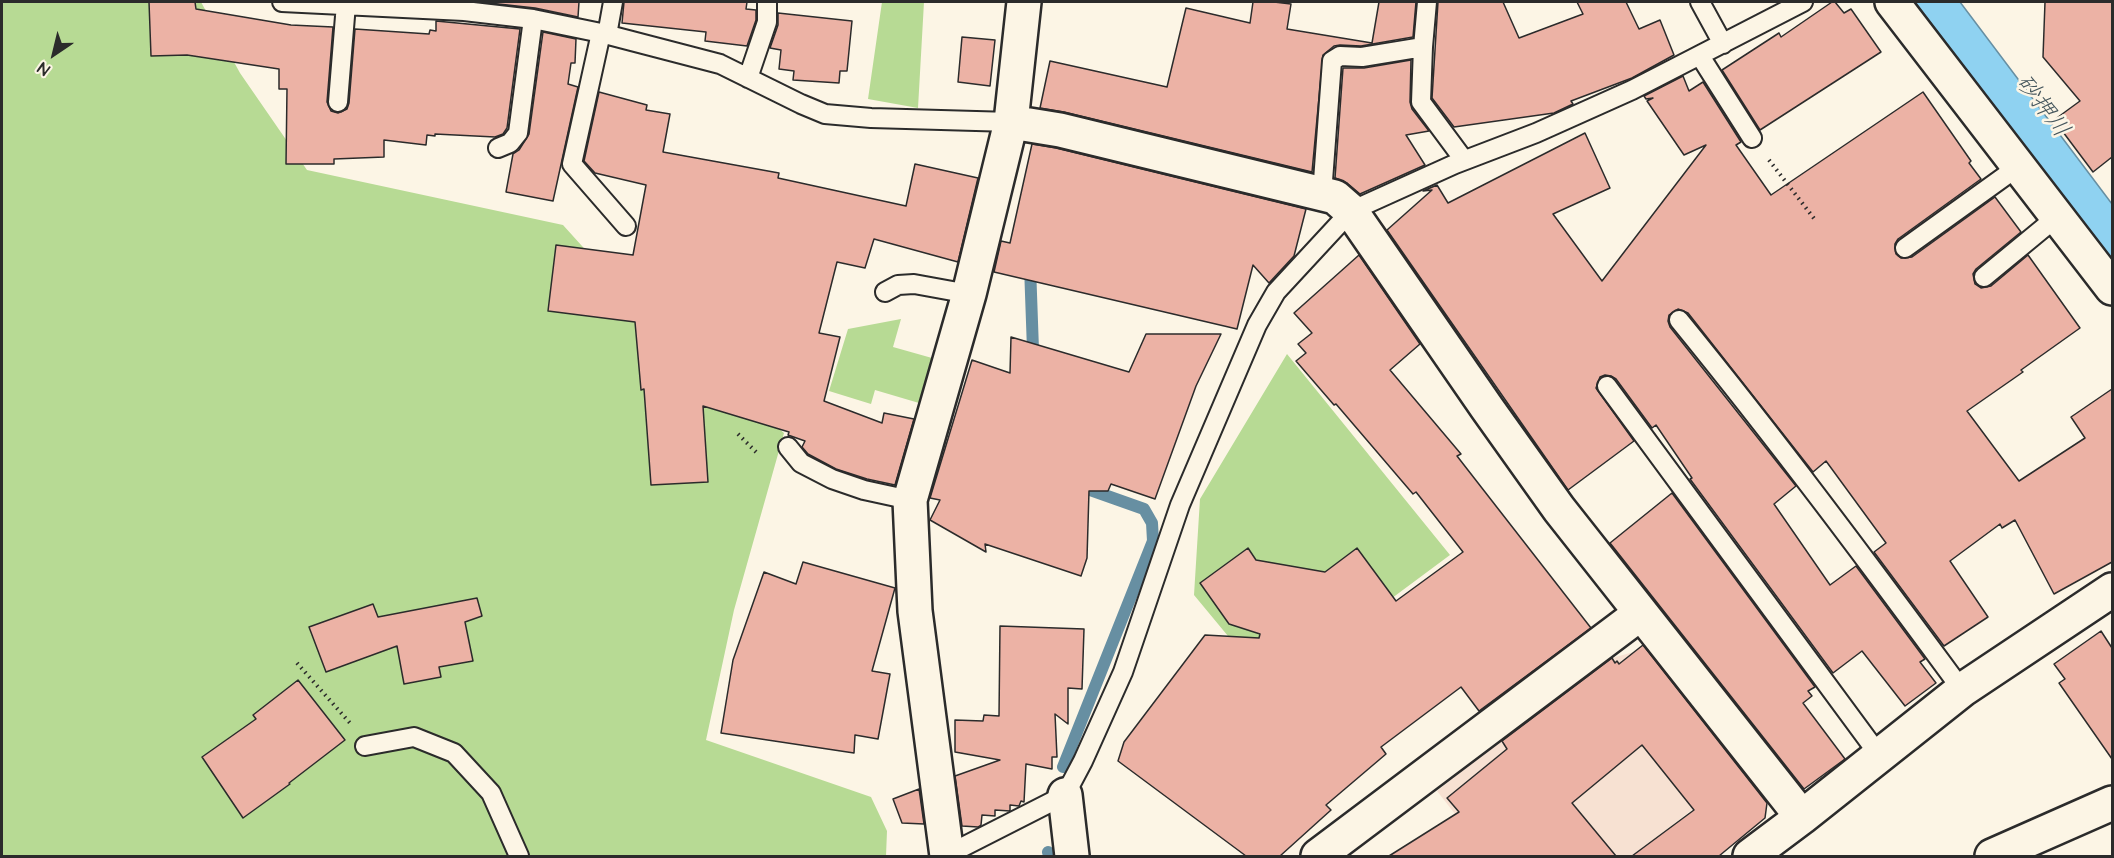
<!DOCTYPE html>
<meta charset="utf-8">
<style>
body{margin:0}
#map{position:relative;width:2114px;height:858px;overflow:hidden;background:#fcf5e5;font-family:"Architects Daughter",sans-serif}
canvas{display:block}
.frame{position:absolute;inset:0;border:3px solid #2b2b2b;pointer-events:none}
.north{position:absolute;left:24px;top:24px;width:60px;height:60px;-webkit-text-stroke:4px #fcf5e5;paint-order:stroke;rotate:215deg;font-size:16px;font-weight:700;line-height:24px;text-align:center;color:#2b2b2b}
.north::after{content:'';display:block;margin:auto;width:21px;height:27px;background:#2b2b2b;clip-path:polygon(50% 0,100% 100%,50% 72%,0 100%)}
</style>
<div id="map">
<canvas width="2114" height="858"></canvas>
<div class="frame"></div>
<div class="north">N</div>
</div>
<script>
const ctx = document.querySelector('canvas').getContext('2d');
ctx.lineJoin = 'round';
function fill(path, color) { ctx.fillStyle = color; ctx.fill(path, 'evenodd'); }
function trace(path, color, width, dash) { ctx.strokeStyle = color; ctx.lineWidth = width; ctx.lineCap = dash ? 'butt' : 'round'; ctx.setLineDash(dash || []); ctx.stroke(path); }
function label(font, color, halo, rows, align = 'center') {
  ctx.font = font + ' "Architects Daughter","Klee One",sans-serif'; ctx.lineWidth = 5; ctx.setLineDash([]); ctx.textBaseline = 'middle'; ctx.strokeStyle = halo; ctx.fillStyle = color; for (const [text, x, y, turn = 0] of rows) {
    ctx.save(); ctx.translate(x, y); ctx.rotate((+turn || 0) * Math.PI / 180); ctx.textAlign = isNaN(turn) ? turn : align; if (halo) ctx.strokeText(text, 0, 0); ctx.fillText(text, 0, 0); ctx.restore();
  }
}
fill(new Path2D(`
 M1644 649 1741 772 1632 856H1488L1437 791 1598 662Z`), '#f7e1d2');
fill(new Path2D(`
 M2 2H201L240 73 307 170 563 225 638 308 784 433 734 610 706 740 871 797 887 831 886 856H2Z
 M882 2H924L918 108 868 99Z
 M901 319 893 347 932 358 919 403 875 390 871 404 829 391 848 329Z
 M1287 354 1450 555 1271 688 1194 595 1200 499Z`), '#b7da94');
const water = new Path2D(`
 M1915 2H1960L2112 204V262Z`);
fill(water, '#8fd2f1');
trace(water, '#678fa2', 1.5);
trace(new Path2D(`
 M1030 266 1033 350 1031 359
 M1063 767 1153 541 1152 523 1144 509 1079 486
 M1048 852 1049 856`), '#678fa2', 12);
const building = new Path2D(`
 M149 2H195L196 9 291 25 333 27 327 102 331 111 338 113 347 109 349 103 355 29 429 34 430 30 436 31V21L520 29 507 128 503 134 495 137 435 134V136L427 135 426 145 384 140V157L334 159V164H286L287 89H279V69L187 55 151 56Z
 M480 2H579L578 17 535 8Z
 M624 2H747L746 9 756 10V20L747 46 705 41 706 32 622 23Z
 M1253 2H1274L1291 4 1287 29 1372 43 1379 2H1416L1413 37 1361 46 1340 45 1334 46 1323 55 1312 172 1064 112 1040 108 1050 61 1167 87 1186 8 1250 23Z
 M1438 2H1503L1519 38 1583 14 1577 2H1626L1639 29 1660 20 1674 55 1632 78 1571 101 1573 104 1554 113 1454 127 1432 98Z
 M1832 2H1835L1844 13 1851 9 1881 52 1760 130 1722 70 1779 33 1781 37Z
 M2045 2H2112V157L2093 172 2054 120 2080 101 2043 57Z
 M778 13 852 21 847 71H840L839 83 793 80 794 71 779 69 781 50 770 48 778 25Z
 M543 32 576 39 575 63H571L568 84 578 87 553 201 506 192 513 154 519 150 529 134Z
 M962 37 995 40 990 86 958 82Z
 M1411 60 1410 102 1412 109 1429 131 1406 135 1425 165 1360 194 1347 183 1335 178 1343 68H1364Z
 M1683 76 1689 91 1703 82 1741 142 1736 145 1771 195 1923 92 1971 161 1969 163 1981 179 1898 239 1895 244 1896 254 1901 258 1912 257 1995 197 2021 232 1976 269 1973 274 1975 284 1981 288 1991 286 2028 255 2080 328 2021 370 2023 372 1967 411 2019 481 2085 438 2071 417 2112 389V562L2054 594 2015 520 2002 528 2000 524 1950 561 1988 617 1944 646 1874 552 1886 543 1826 461 1813 472 1688 313 1678 309 1669 315 1668 321 1670 327 1796 486 1774 504 1830 585 1856 566 1925 659 1920 662 1936 683 1905 706 1862 651 1833 673 1690 479 1692 478 1656 425 1652 428 1616 379 1611 376 1605 375 1600 377 1596 388 1634 441 1568 490 1387 230 1432 190 1423 191 1437 185 1448 203 1585 133 1610 188 1553 214 1602 281 1706 145 1684 155 1647 101 1653 98 1646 99 1644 96Z
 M599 92 647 105 646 110 670 114 663 152 779 173 778 178 906 206 915 164 978 178 958 262 874 239 865 268 837 262 819 333 840 337 824 401 882 423 884 413 914 419 895 485 867 479 836 469 808 454 802 447 805 441 788 435 789 432 703 406 708 482 651 485 644 389 641 390 635 322 548 311 556 245 633 255 646 185 595 173 584 161Z
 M1032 144 1056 148 1306 209 1294 256 1269 283 1253 265 1237 329 994 272 1001 241 1010 243Z
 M1359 255 1420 344 1390 370 1461 454 1457 456 1591 628 1479 711 1461 687 1381 747 1386 754 1326 805 1331 810 1280 856H1246L1118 761 1124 742 1205 635 1259 638 1260 634 1229 624 1200 583 1248 548 1256 560 1325 572 1357 548 1396 601 1463 552 1416 492 1413 494 1336 404 1334 405 1296 361 1306 353 1298 344 1312 333 1294 313Z
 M1146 334H1221L1196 386 1155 499 1111 484 1108 491H1089L1087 558 1081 576 985 544 986 552 930 520 940 500 930 498 972 360 1010 373 1011 337 1129 372Z
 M1672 493 1815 687 1808 691 1812 696 1803 703 1845 759 1804 789 1610 543Z
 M803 562 895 588 872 671 890 674 878 739 855 735 854 753 721 733 733 660 764 572 796 584Z
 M477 598 482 616 465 622 473 661 439 667 441 677 404 684 397 646 326 672 309 627 373 604 378 617Z
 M1000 626 1084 629 1082 689 1068 688V724L1055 714 1057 757H1052V769L1026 764 1024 802 1021 801 1019 806 1010 805V811L995 810V816L982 815 981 825 978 827 962 826 955 776 1000 760 955 752V720L983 721 984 715 999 716Z
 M2101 631 2112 648V759L2059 683 2065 679 2054 664Z
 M1643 645 1767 803 1765 818 1719 856H1632L1694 810 1642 745 1572 803 1616 856H1389L1459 812 1447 798 1507 749 1502 741 1612 658 1615 663 1617 661 1619 664Z
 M298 680 345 740 289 783 290 784 243 818 202 757 256 719 253 715Z
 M919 789 924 824 902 823 893 799Z`);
fill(building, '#ecb2a5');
trace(building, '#2b2b2b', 1.5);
const service = new Path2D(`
 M282 2 464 11 533 19 601 33 720 64 801 104 825 114 871 118 1011 122
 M1427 2 1423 47 1421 102 1464 160
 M1700 2 1723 44
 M601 33 572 164 626 226
 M607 35 613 2
 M1700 56 1752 138
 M748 78 767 22V2
 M338 102 346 4
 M498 148 510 143 518 133 533 19
 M1322 194 1332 61 1340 56 1362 57 1423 47
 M1905 248 2019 166
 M1984 277 2058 216
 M885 292 898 285 914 284 969 294
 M1679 320C1777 440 1870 565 1962 690
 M1607 386 1879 755
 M788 447 801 463 832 479 864 490 910 500
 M365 746 414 737 454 753 491 793 519 856
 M947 855 1065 795 1083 761 1123 672 1180 505 1257 325 1276 292 1351 211 1455 164 1536 133 1632 90 1803 2`);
const minor = new Path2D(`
 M1011 122 1060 130 1335 197 1351 211 1487 408 1559 509 1802 817
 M1065 795 1072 856
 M947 856 915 611 910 500 969 294 1011 122 1024 2
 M1318 856 1641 613
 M1750 856 1802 817 1962 690 2112 590`);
const tertiary = new Path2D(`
 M1892 2 2112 288`);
const primary = new Path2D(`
 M1992 856 2112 803`);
trace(service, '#2b2b2b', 22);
trace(minor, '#2b2b2b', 38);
trace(tertiary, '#2b2b2b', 38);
trace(primary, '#2b2b2b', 38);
trace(new Path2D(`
 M1769 160 1816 221
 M738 434 759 455
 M297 663 350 723`), '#2b2b2b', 4, [1.5, 4.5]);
trace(service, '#fcf5e5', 18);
trace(minor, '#fcf5e5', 33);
trace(tertiary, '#fcf5e5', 33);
trace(primary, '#fcf5e5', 33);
label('italic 24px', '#44555c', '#fcf5e5', [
 ["砂押川",2041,107,53]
]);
</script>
